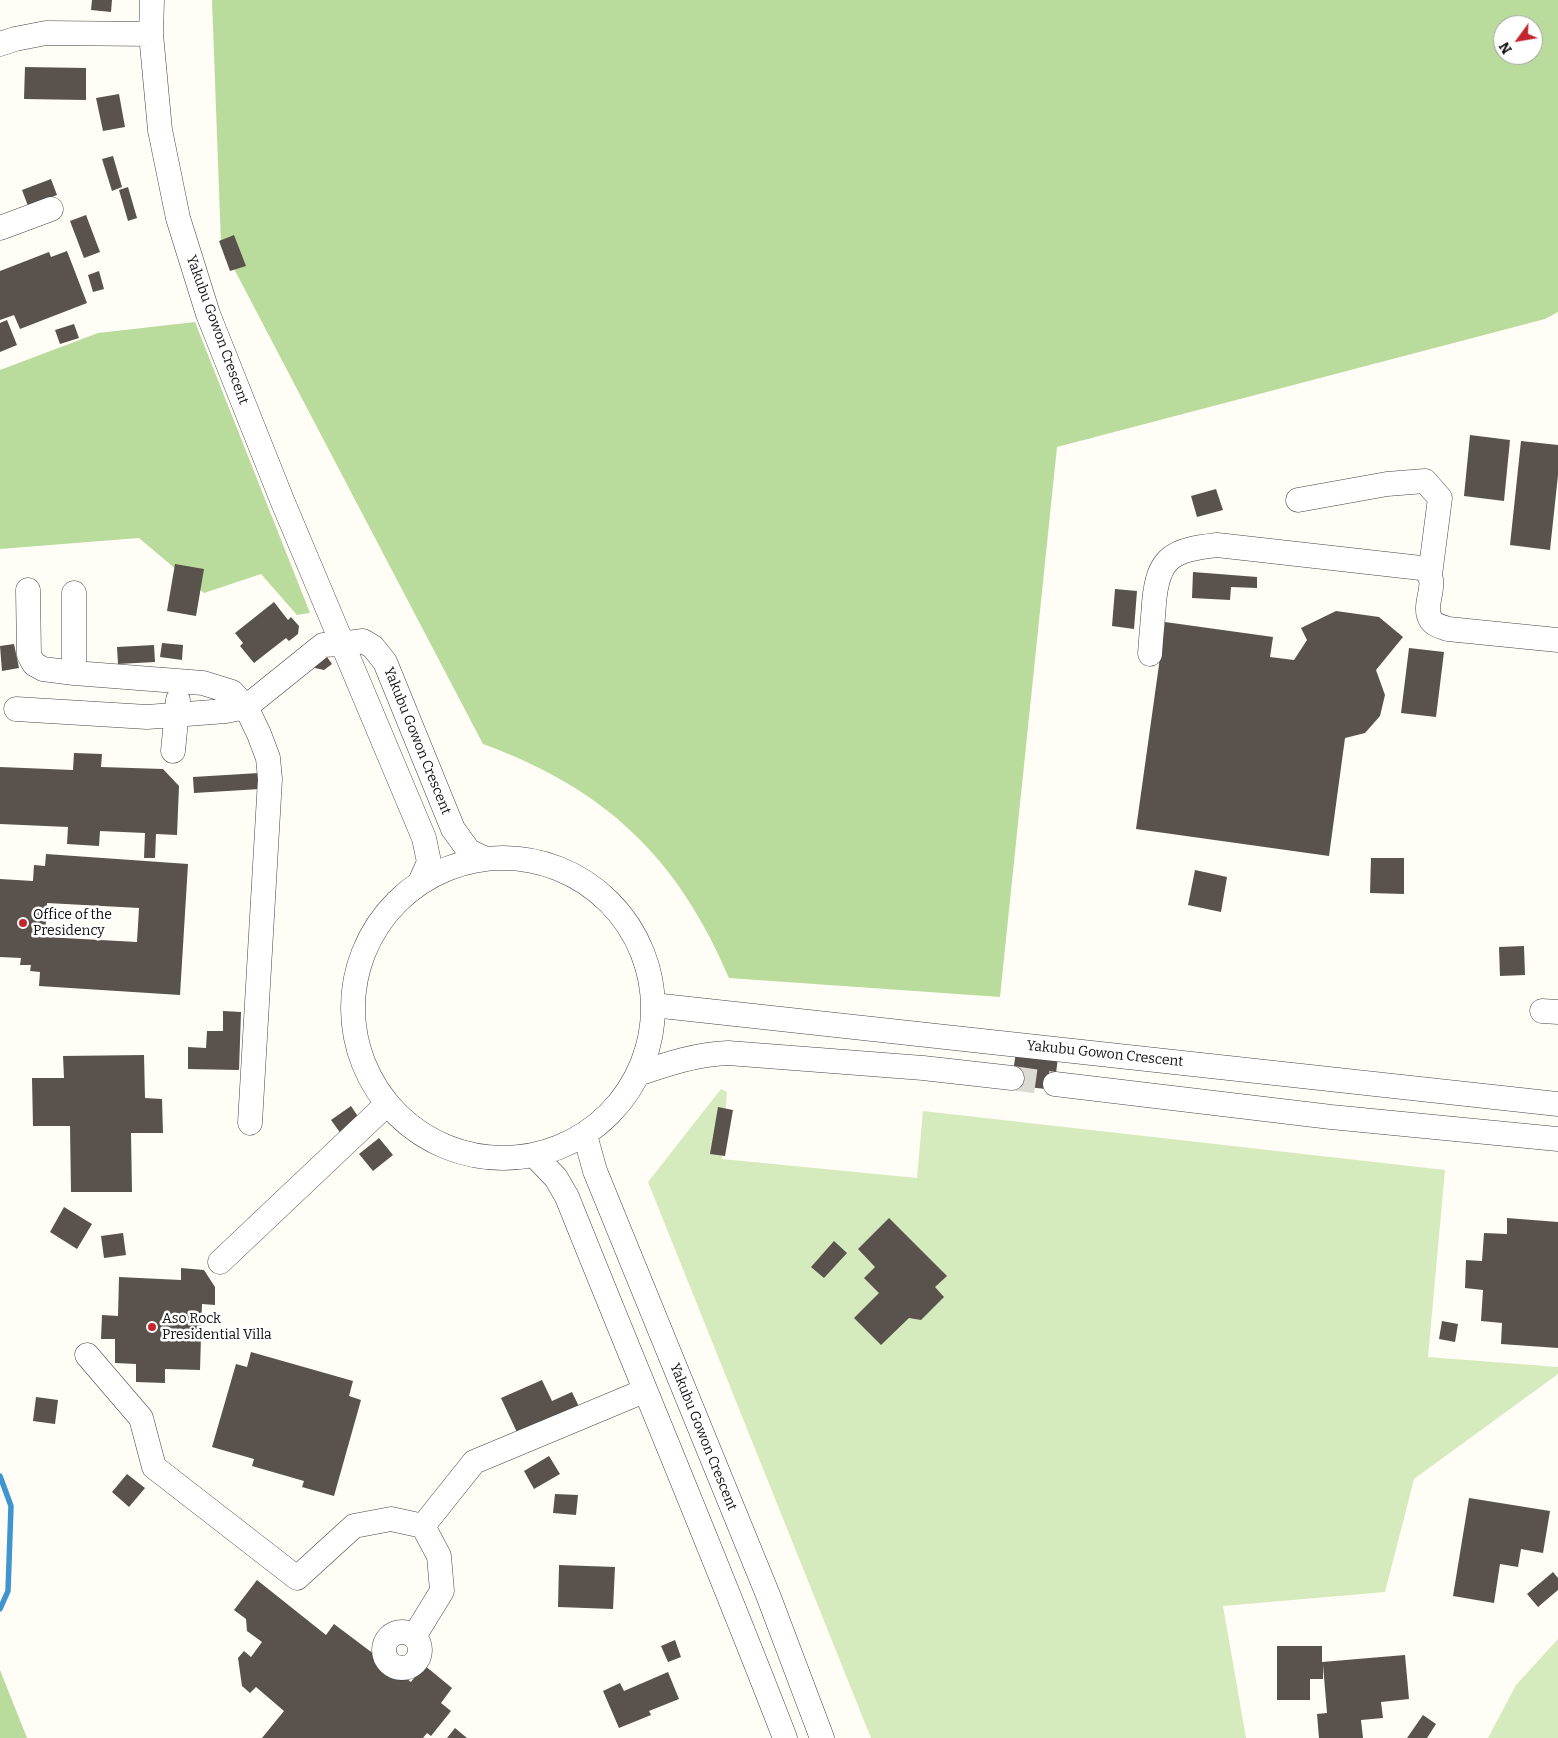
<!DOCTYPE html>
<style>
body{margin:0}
#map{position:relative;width:1558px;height:1738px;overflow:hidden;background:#fffdf5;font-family:Bitter,serif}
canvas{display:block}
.north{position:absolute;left:1493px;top:15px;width:50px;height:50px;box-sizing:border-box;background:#fff;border:1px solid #a0a0a0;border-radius:50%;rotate:238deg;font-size:14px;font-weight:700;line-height:20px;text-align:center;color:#111}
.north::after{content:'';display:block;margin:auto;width:18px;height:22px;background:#c4262e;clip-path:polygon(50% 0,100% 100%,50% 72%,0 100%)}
</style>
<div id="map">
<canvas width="1558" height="1738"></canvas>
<div class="north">N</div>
</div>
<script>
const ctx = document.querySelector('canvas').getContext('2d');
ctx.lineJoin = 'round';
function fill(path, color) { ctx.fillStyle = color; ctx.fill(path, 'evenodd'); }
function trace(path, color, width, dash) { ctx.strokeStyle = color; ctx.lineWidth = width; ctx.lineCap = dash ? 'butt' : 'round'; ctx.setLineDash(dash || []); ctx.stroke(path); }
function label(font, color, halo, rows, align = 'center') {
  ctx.font = font + ' Bitter,serif'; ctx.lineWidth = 5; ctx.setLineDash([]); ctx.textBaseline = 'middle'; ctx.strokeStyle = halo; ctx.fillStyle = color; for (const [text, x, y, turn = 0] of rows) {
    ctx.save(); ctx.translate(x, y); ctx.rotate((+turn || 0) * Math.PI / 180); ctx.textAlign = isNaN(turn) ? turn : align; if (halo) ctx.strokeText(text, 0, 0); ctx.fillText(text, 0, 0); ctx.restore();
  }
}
fill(new Path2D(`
 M721 1089 727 1092 722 1159 917 1178 923 1111 1445 1170 1428 1357 1558 1367V1374L1414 1479 1385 1592 1223 1606 1246 1738H871L648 1182Z
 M1558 1639V1738H1488L1516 1685Z`), '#d5ebbd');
fill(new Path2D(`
 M212 0H1558V312L1545 319 1057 447 1000 997 729 978C678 858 606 789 483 744L221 244ZM1503 25H1533V55H1503Z
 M195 322 310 613 297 615 261 574 204 593 139 538 0 549V370L98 333Z
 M0 1670 27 1738H0Z`), '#b9dc9c');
trace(new Path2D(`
 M0 1476 11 1506 8 1591 0 1609`), '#3f96cf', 5.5);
fill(new Path2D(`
 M92 0H112L111 12 91 10Z
 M25 67 86 68V100L24 99Z
 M119 94 125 127 103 131 96 98Z
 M113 156 122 187 112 191 102 159Z
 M51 179 57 195 28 206 22 190Z
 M128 187 137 218 128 221 119 190Z
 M86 215 100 252 84 258 70 221Z
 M234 235 246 266 230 271 219 241Z
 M67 251 87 303 20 329 14 315 0 320V271L49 252 51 257Z
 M99 271 104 289 93 292 88 275Z
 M7 320 17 345 0 352V323Z
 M74 324 79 338 60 344 55 330Z
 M1470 435 1510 440 1504 501 1464 496Z
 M1521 441 1558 445V475L1550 550 1510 545Z
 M1216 489 1223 510 1197 517 1191 496Z
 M175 564 204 569 196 616 167 611Z
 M1193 572 1257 577V588L1231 587 1230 600 1192 598Z
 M1115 589 1137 591 1134 629 1112 626Z
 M274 602 288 620 291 617 299 626 298 634 289 641 286 638 254 663 240 646 243 643 235 633Z
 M1336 611 1379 617 1403 637 1376 670 1385 695 1380 716 1365 733 1345 738 1329 856 1136 829 1165 622 1273 637 1270 657 1294 660 1307 640 1301 628Z
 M162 643 183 645 182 660 160 657Z
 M14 644 19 668 2 671 0 646Z
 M154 645 155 662 118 664 117 647Z
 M1409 648 1444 652 1436 717 1401 713Z
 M317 655 327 657 332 664 324 670 315 668 308 662Z
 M74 753 102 754 101 767 163 769 179 786 177 835 156 834 155 858H144L145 833 100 831 99 846 67 844 68 827 0 824V767L73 770Z
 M259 773 260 789 194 793 193 777Z
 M46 854 188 864 180 995 39 986 40 972 30 971 31 965H20L21 958 0 957V879L33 881 34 865 45 866ZM47 903 139 908 137 942 45 937Z
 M1371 858H1404V894L1370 893Z
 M1195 870 1227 877 1221 912 1188 905Z
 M1524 946 1525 975 1500 976 1499 947Z
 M223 1011 241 1012 239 1070 188 1069V1047L206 1048 207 1031H223Z
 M1016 1052 1058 1057 1054 1090 1011 1085Z
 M144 1055 145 1098 162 1099 163 1133H131L132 1192H71L70 1126H33L32 1078H64L63 1056Z
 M351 1106 363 1124 344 1138 331 1120Z
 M718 1107 733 1110 725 1156 710 1154Z
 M379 1138 393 1155 373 1171 359 1154Z
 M64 1207 92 1224 77 1249 50 1232Z
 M889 1218 947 1276 935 1287 944 1297 921 1320 909 1318 881 1345 854 1318 879 1293 864 1278 875 1267 858 1249Z
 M1507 1218 1558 1222V1348L1501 1344 1502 1323 1481 1321 1483 1290 1465 1288 1466 1260 1482 1261 1484 1233 1507 1234Z
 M123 1233 126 1255 104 1258 101 1236Z
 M834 1241 847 1253 824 1278 811 1267Z
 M181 1268 204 1270 215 1287V1305L202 1304 200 1370 165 1369V1383L136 1382V1364L115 1363V1339H101L102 1315 118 1316 119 1277 181 1280Z
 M1442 1321 1458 1324 1455 1342 1439 1339Z
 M251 1352 353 1381 349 1396 361 1400 334 1496 302 1487 304 1481 252 1466 254 1459 212 1447 236 1364 247 1367Z
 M542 1380 552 1401 572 1392 582 1413 521 1441 501 1398Z
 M36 1397 58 1400 55 1424 33 1421Z
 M549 1456 560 1474 534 1489 524 1471Z
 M127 1474 145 1488 129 1507 112 1492Z
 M555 1494 578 1495 576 1515 553 1513Z
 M1469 1498 1550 1511 1543 1553 1521 1549 1518 1567 1500 1564 1494 1603 1453 1596Z
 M559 1565 615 1567 613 1609 558 1607Z
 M1553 1572 1558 1578V1590L1538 1607 1527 1594Z
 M257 1580 326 1635 334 1624 411 1682 424 1665 452 1688 441 1703 451 1711 431 1736 427 1733 423 1738H262L284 1711 256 1687 250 1693 242 1686 238 1658 244 1651 251 1657 262 1642 247 1631 246 1619 234 1610Z
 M675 1640 681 1657 668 1662 661 1646Z
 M1277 1646H1322V1662L1405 1655 1409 1699 1381 1702 1383 1718 1361 1720 1363 1738H1319L1317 1714 1327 1713 1323 1665V1679H1310V1700H1277Z
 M668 1672 679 1699 649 1711 651 1715 619 1728 603 1691 620 1683 624 1691Z
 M1423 1715 1436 1724 1427 1738H1407Z
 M455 1728 467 1738H447Z`), '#5a524d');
trace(new Path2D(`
 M1012 1078 1055 1084`), '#dbdad3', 24, [24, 12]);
const minor = new Path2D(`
 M152 0 151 34 160 130 178 218 208 314 282 500 424 838 429 862 421 880
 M0 44 15 39 46 33 151 34
 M0 228 51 209
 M1298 500 1387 484 1425 481 1440 498 1430 575
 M28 590 29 655 34 664 43 669 74 673 203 683 232 692 246 707 259 734 268 758 270 779 250 1123
 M1150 654C1151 637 1153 620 1154 603 1158 556 1173 550 1217 545L1421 568C1444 579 1420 603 1431 620 1434 625 1442 627 1448 629L1558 640
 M74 673V593
 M16 709 147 717 226 711 246 707 323 645 341 644 363 641 373 647 385 662 453 829 469 851 484 858
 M173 751 178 700
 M353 1008a150 150 0 1 1 300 0a150 150 0 1 1-300 0Z
 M653 1005 1558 1104
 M1542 1011 1558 1012
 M638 1074C667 1064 697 1054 728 1053L923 1068 1012 1078
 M1055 1084 1331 1117 1558 1139
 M585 1135 595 1171 768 1595 822 1738
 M535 1156 556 1178 567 1197C639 1377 715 1557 785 1738
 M220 1262 387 1104
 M87 1355 141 1418 154 1467 297 1578 354 1526 391 1519 423 1526 474 1462 644 1391
 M384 1650a18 18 0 1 1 36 0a18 18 0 1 1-36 0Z
 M415 1635 442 1591 439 1556 423 1526`);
trace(minor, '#444', 25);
trace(minor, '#fff', 24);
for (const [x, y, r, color] of [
 [23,923,5,"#c4262e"],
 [152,1327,5,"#c4262e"]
]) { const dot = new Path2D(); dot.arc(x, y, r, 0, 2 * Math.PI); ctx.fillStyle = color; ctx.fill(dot); trace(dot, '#fff', 2); }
label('14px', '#111', '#fff', [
 ["Yakubu Gowon Crescent",217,330,70],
 ["Yakubu Gowon Crescent",417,741,68],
 ["Yakubu Gowon Crescent",1105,1054,6],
 ["Yakubu Gowon Crescent",703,1437,68]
]);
label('14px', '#111', '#fff', [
 ["Office of the",33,915],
 ["Presidency",33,931],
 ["Aso Rock",162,1319],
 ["Presidential Villa",162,1335]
], 'left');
</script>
